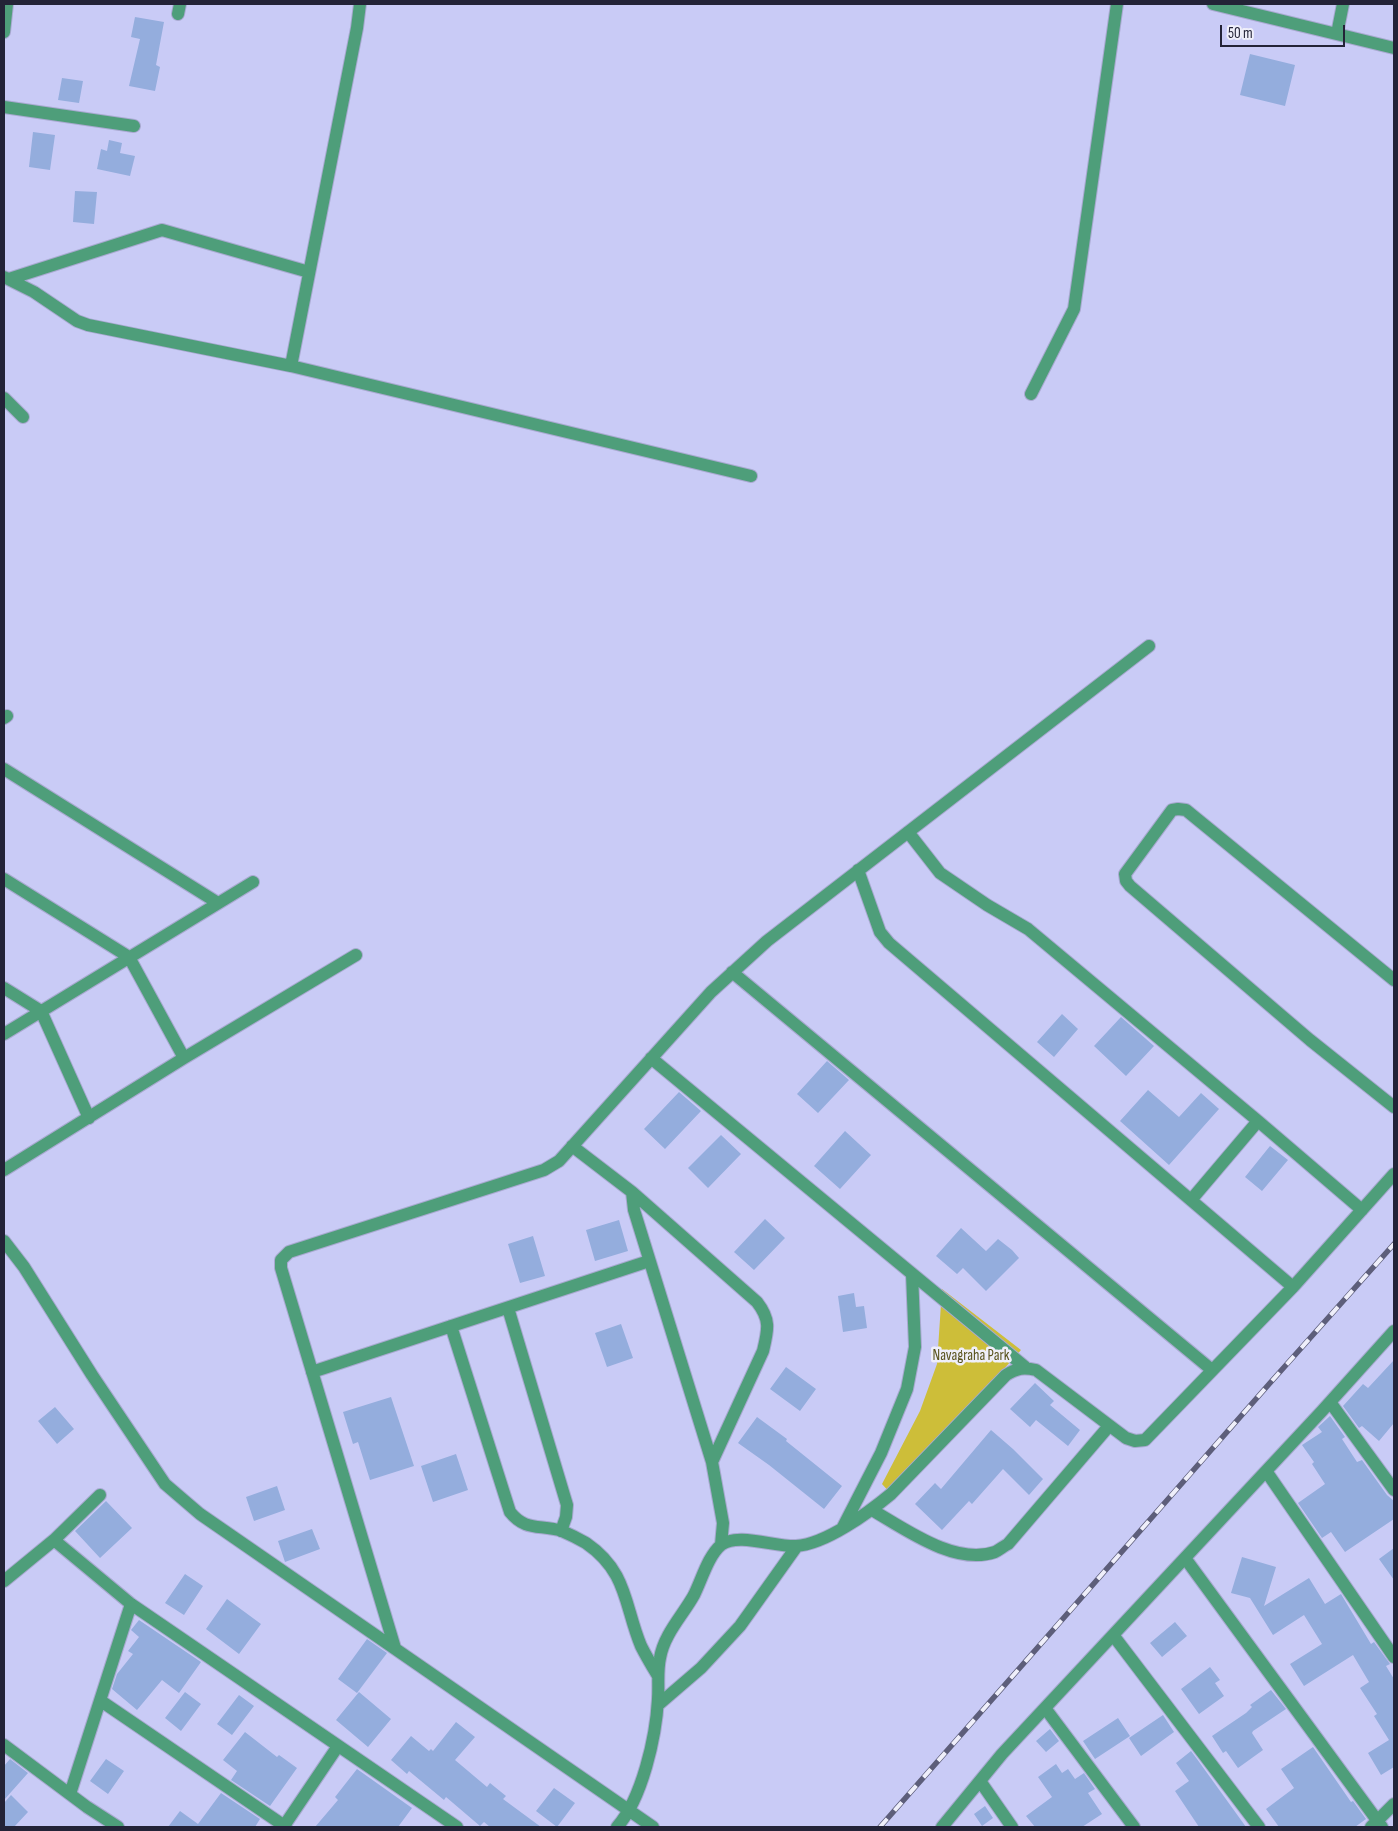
<!DOCTYPE html>
<style>
body{margin:0}
#map{position:relative;width:1398px;height:1831px;overflow:hidden;background:#c9cbf6;font-family:"Sofia Sans Condensed",sans-serif}
canvas{display:block}
.frame{position:absolute;inset:0;border:5px solid #232337;pointer-events:none}
.scale{position:absolute;left:1220px;top:25px;width:125px;height:22px;box-sizing:border-box;border:2px solid #232337;border-top:0;padding-left:6px;font-size:15px;line-height:18px;white-space:nowrap;color:#232337;-webkit-text-stroke:4px #efeffa;paint-order:stroke}
</style>
<div id="map">
<canvas width="1398" height="1831"></canvas>
<div class="frame"></div>
<div class="scale">50 m</div>
</div>
<script>
const ctx = document.querySelector('canvas').getContext('2d');
ctx.lineJoin = 'round';
function fill(path, color) { ctx.fillStyle = color; ctx.fill(path, 'evenodd'); }
function trace(path, color, width, dash) { ctx.strokeStyle = color; ctx.lineWidth = width; ctx.lineCap = dash ? 'butt' : 'round'; ctx.setLineDash(dash || []); ctx.stroke(path); }
function label(font, color, halo, rows, align = 'center') {
  ctx.font = font + ' "Sofia Sans Condensed",sans-serif'; ctx.lineWidth = 5; ctx.setLineDash([]); ctx.textBaseline = 'middle'; ctx.strokeStyle = halo; ctx.fillStyle = color; for (const [text, x, y, turn = 0] of rows) {
    ctx.save(); ctx.translate(x, y); ctx.rotate((+turn || 0) * Math.PI / 180); ctx.textAlign = isNaN(turn) ? turn : align; if (halo) ctx.strokeText(text, 0, 0); ctx.fillText(text, 0, 0); ctx.restore();
  }
}
fill(new Path2D(`
 M942 1289 1021 1350 891 1494 882 1484 920 1411 937 1364Z`), '#cdbe39');
fill(new Path2D(`
 M135 17 164 22 156 65 160 67 155 91 129 86 140 39 131 37Z
 M1250 54 1295 65 1285 106 1240 95Z
 M62 78 83 81 79 103 58 100Z
 M33 132 55 135 50 170 29 167Z
 M109 140 122 143 120 153 135 156 130 176 97 169 101 149 107 151Z
 M75 191 97 192 94 224 73 222Z
 M1062 1014 1078 1029 1054 1057 1037 1042Z
 M1121 1017 1154 1046 1126 1076 1094 1046Z
 M827 1061 849 1080 818 1113 797 1094Z
 M1148 1090 1179 1117 1201 1093 1219 1109 1169 1165 1120 1121Z
 M679 1092 701 1111 665 1149 644 1129Z
 M845 1131 871 1155 840 1189 814 1166Z
 M721 1135 741 1154 708 1188 688 1168Z
 M1270 1146 1288 1160 1262 1191 1245 1177Z
 M765 1219 785 1238 754 1270 734 1252Z
 M619 1220 628 1251 595 1261 586 1230Z
 M961 1228 986 1251 998 1239 1012 1250 1019 1258 986 1291 963 1268 957 1274 936 1256Z
 M533 1236 545 1276 520 1283 508 1244Z
 M854 1293 856 1307 864 1306 867 1328 843 1332 838 1296Z
 M621 1324 633 1358 607 1367 595 1333Z
 M1394 1360V1423L1379 1441 1362 1426 1359 1428 1343 1406 1363 1384 1368 1388Z
 M786 1367 816 1389 800 1411 770 1389Z
 M1035 1383 1054 1401 1050 1405 1080 1430 1068 1446 1036 1420 1030 1427 1010 1409Z
 M391 1397 414 1466 370 1480 358 1442 353 1444 343 1412Z
 M55 1407 74 1429 57 1444 38 1421Z
 M1330 1416 1345 1437 1342 1439 1357 1462 1362 1460 1387 1495 1394 1501V1519L1345 1552 1331 1532 1322 1538 1298 1503 1325 1484 1312 1464 1314 1462 1302 1445 1322 1432 1318 1427Z
 M757 1417 787 1439 786 1441 842 1486 824 1509 769 1465 738 1443Z
 M991 1430 1013 1449 1043 1479 1029 1495 1003 1469 972 1504 969 1501 942 1530 915 1504 935 1483 941 1489Z
 M456 1454 468 1490 433 1502 421 1466Z
 M277 1486 285 1510 254 1521 246 1497Z
 M106 1501 132 1528 100 1558 75 1531Z
 M312 1529 320 1549 285 1562 278 1541Z
 M1394 1548V1580L1379 1559Z
 M1242 1557 1276 1567 1264 1606 1309 1578 1325 1604 1341 1594 1371 1644 1374 1642 1390 1664 1386 1666 1394 1679V1767L1381 1775 1368 1753 1389 1740 1374 1716 1377 1714 1360 1688 1369 1682 1353 1655 1304 1686 1290 1664 1322 1644 1304 1615 1273 1635 1250 1598 1231 1593Z
 M185 1574 203 1586 184 1615 165 1603Z
 M227 1599 261 1624 239 1654 206 1629Z
 M139 1620 201 1662 179 1693 162 1680 137 1710 112 1689 117 1674 133 1654 128 1651 139 1637 131 1630Z
 M1175 1622 1187 1636 1162 1657 1150 1643Z
 M367 1639 387 1653 357 1693 338 1679Z
 M1210 1667 1220 1680 1215 1683 1224 1696 1199 1714 1181 1689Z
 M1271 1690 1286 1709 1253 1731 1252 1733 1263 1750 1238 1768 1226 1751 1223 1753 1212 1736 1246 1713 1252 1707 1250 1705Z
 M185 1692 201 1704 181 1731 165 1718Z
 M359 1692 391 1719 368 1747 336 1720Z
 M239 1695 254 1706 232 1735 217 1724Z
 M1163 1715 1174 1732 1141 1756 1129 1738Z
 M1118 1718 1130 1736 1095 1759 1083 1741Z
 M456 1722 475 1737 455 1760 487 1787 490 1783 506 1796 503 1799 541 1827H490L484 1822 480 1826 446 1797 444 1800 409 1771 407 1774 391 1760 411 1736 429 1751 431 1749 433 1751Z
 M1050 1729 1059 1741 1046 1752 1036 1741Z
 M245 1732 277 1757 279 1755 297 1768 270 1806 231 1780 237 1771 223 1760Z
 M1313 1747 1351 1802 1353 1801 1366 1819 1355 1827H1279L1266 1809 1294 1788 1281 1769Z
 M1191 1751 1197 1759 1246 1827H1199L1175 1791 1189 1781 1176 1763Z
 M10 1759 28 1773 4 1800V1766Z
 M106 1759 124 1771 108 1794 90 1781Z
 M1056 1764 1062 1773 1068 1769 1075 1779 1084 1773 1095 1789 1088 1793 1102 1814 1082 1827H1035L1026 1816 1052 1797 1038 1777Z
 M357 1769 412 1808 398 1827H315L338 1800 335 1797Z
 M554 1788 575 1803 557 1827 536 1811Z
 M221 1793 260 1819 255 1827H168L180 1811 198 1824Z
 M11 1795 28 1812 14 1827H4V1803Z
 M985 1806 993 1818 982 1826 974 1814Z`), '#94addd');
const minor = new Path2D(`
 M1213 4 1394 48
 M178 14 180 4
 M4 32 7 4
 M1337 34 1343 4
 M4 107 134 126
 M4 277 34 292 77 321 88 325 291 366 751 476
 M9 279 162 230 309 272
 M291 366 357 28 360 4
 M1031 394 1074 309 1117 4
 M4 398 23 417
 M4 718 7 716
 M4 769 218 903
 M908 832 940 873 987 905 1028 929 1258 1121 1362 1210
 M858 870 880 932 889 943 1293 1287
 M4 879 129 957 184 1058
 M732 972 1212 1370
 M1394 980 1186 810 1178 809 1172 810 1125 874 1126 881 1130 886 1310 1040 1394 1107
 M4 988 41 1011 89 1118
 M4 1034 253 882
 M651 1058 1025 1367
 M572 1146 632 1192 757 1302C771 1320 768 1330 763 1351L712 1462
 M4 1170 184 1058 356 955
 M632 1192 634 1210 712 1462 723 1523 721 1545
 M1191 1200 1258 1121
 M4 1241 24 1267 92 1375 165 1484 200 1514 653 1827
 M508 1308 567 1505 566 1517 561 1531
 M451 1326 510 1512C526 1532 540 1524 562 1531 569 1534 579 1539 586 1543 628 1572 624 1605 641 1646 646 1656 652 1666 658 1676
 M312 1372 649 1261
 M1330 1402 1394 1490
 M1266 1471 1394 1657
 M872 1510C905 1529 955 1566 995 1552 999 1550 1004 1546 1008 1544L1109 1426
 M843 1527 881 1453 907 1389 915 1347 912 1274
 M54 1540 131 1604 457 1827
 M1185 1558 1382 1827
 M4 1581 54 1540 100 1495
 M1113 1635 1259 1827
 M395 1648 281 1268V1260L289 1252 544 1170 559 1161 711 992 767 941 1149 646
 M101 1701 286 1827
 M658 1705 701 1668 740 1626 797 1546
 M1045 1708 1134 1827
 M4 1745 87 1807 118 1827
 M980 1781 1012 1827
 M70 1794 131 1604
 M284 1826 338 1746
 M617 1827C642 1799 656 1737 658 1699 659 1685 657 1672 660 1658 664 1634 683 1615 694 1595 702 1579 708 1556 721 1545 737 1532 775 1547 796 1546 826 1544 868 1513 891 1494L1006 1375C1017 1368 1024 1367 1036 1370L1126 1438 1135 1441 1145 1440 1293 1287 1394 1174
 M942 1827 1002 1754 1322 1411 1394 1331
 M1371 1827 1394 1804`);
trace(minor, '#a8a9d0', 14);
trace(minor, '#4e9e7a', 12);
const rail = new Path2D(`
 M880 1827 1270 1383 1394 1244`);
trace(rail, '#5d5e7a', 5.5);
trace(rail, '#efeffa', 4, [11]);
label('15px', '#58521c', '#efeffa', [
 ["Navagraha Park",971,1356]
]);
</script>
